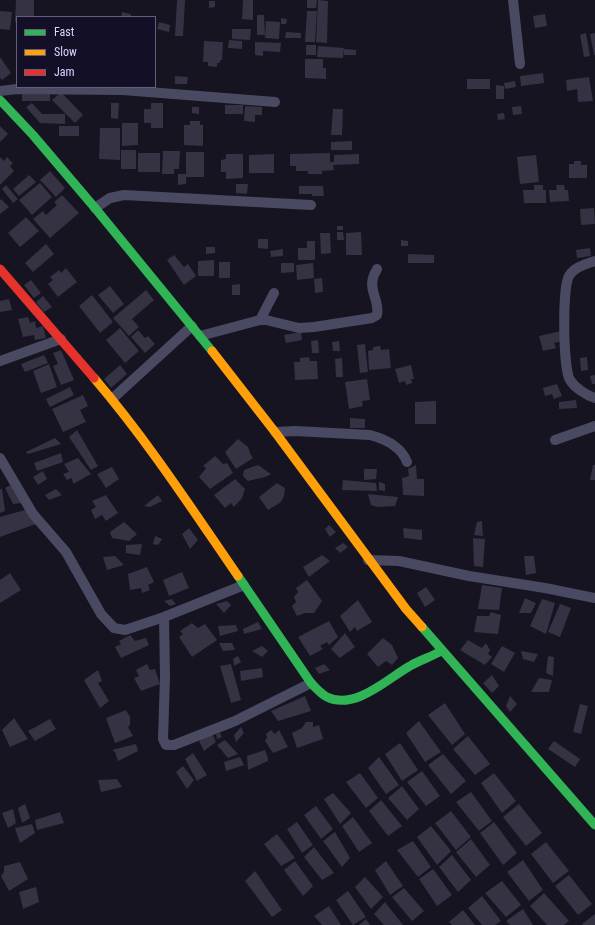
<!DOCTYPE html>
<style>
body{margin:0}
#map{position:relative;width:595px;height:925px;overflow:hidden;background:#161421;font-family:"Roboto Condensed",sans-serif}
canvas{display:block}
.legend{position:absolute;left:16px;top:16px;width:140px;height:72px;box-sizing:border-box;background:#130f26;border:1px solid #625e7d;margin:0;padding:5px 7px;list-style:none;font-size:12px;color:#d9d4ff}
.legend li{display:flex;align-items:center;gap:8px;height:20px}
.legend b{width:20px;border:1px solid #625e7d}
</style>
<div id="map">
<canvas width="595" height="925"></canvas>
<ul class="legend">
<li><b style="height:5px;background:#30b455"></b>Fast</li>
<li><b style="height:5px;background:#ff9f0a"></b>Slow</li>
<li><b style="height:5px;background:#e5322d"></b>Jam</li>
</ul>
</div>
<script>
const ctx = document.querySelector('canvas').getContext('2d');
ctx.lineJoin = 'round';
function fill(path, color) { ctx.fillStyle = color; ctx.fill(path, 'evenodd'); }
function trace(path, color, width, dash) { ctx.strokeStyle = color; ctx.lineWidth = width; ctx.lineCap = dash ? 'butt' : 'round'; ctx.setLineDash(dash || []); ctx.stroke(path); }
fill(new Path2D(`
 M16 0H34V17H17V22H15Z
 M177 0H185L183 36H175Z
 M243 0H253V20L242 19Z
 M307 0H317L316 8H307Z
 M318 0 328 1 327 43 316 42Z
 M209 1H215V7L209 8Z
 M0 11 12 12 10 30 0 29Z
 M307 11H317L315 42H305Z
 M122 12 131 14V17H121Z
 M545 14 547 26 535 28 533 16Z
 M257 15H264L265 35H257Z
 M281 18 287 19 286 24H281Z
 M266 21 280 22 279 39 265 38Z
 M159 22 170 25 169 32 157 29Z
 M232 29H251L250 40 232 39Z
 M286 32 301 33V38H285Z
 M586 33 590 56 584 57 580 35Z
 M595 33V55H594L590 34Z
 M229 40 242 41V49L228 48Z
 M204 41 223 42 222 60H220V63H217V67L208 66V62H203Z
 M255 42 281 43 280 52 263 51V56L255 55Z
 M306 45H316V55H306Z
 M318 46 344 48 343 58 317 57Z
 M344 49 356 50V55H344Z
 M0 57 11 73 2 80 0 78Z
 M305 59H323V68H326V79L305 78Z
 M543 73 544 83 521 86 520 76Z
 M175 76 188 77 187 84H175Z
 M589 77 593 101 578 102 577 89 567 91 566 80Z
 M467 79H490V89H467Z
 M515 81 516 87 505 89 504 83Z
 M496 85 504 86V99H496Z
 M50 91V101H22V92Z
 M61 92 83 115 75 123 52 100Z
 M32 103 42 114H65V124L40 123 26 107Z
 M111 103H119L118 119 111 118Z
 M151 103H163V128H151V123H144V109H151Z
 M225 105H243V114H225Z
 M245 106 262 107V115H255V122L244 121Z
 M521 106 522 114 513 115 512 107Z
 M192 107H199V114L192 113Z
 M333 109H343L342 135H331Z
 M504 113 505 119 498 120 497 114Z
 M190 121H200V125H203V146L184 145V125H190Z
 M122 123H138V145L122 146Z
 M0 126 8 134 0 142Z
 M59 126H79V136H59Z
 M100 128H120V160L99 159Z
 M352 141V150H331V142Z
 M121 150H136V169H121Z
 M163 151H180L179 169H174V174H162Z
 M186 152H204V177H186V184L178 185V174H186Z
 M138 153H160V172H138Z
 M330 153V162H334V155L359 154V164L333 165 334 170 322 171V174H308V171H296V166H290V154Z
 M226 154H243V178L226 179V172H221V160L226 159Z
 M274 154V173H249V155Z
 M536 155 539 182 520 184 517 157Z
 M0 157 4 161 7 157 13 163 10 166 14 171 0 185Z
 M574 161H581V165H587V178H569V164H574Z
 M50 171 65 188 56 197 40 180Z
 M29 175 36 182 19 196 13 189Z
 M40 183 52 197 32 215 19 200Z
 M236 184H248L247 194 236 193Z
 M6 185 18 199 13 203 2 189Z
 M534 185H543V190H546V203H524L523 190H534Z
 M556 185H564L565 190H568L569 201 550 202 549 190H557Z
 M299 186H323L324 196H312V194H299Z
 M62 195 79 213 50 238 33 219 43 211 46 215 57 205 54 202Z
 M1 199 9 207 0 214V200Z
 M594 208 595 224 581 225 580 209Z
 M26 217 39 231 20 247 8 233Z
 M337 226H343V230H337Z
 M337 232H343L344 240H337Z
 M361 232 362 255H346V233Z
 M320 233H330L331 253 321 254Z
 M258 239H268V249L258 248Z
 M401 240 408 241V246H401Z
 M307 241H315V260H298V248H307Z
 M46 244 54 254 33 272 25 263Z
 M206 247H215V253L206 254Z
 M590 248 591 256 577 258 576 250Z
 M283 249V256L271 257 270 251Z
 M408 254 434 255V263H408Z
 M174 255 184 267 188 264 196 276 184 285 167 260Z
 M214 260V276H198V261Z
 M219 262H230V278H219Z
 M281 263H294V272L281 273Z
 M313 263 314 278 297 280 296 265Z
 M66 268 77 282 58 297 48 284 53 280 50 277 59 270 61 273Z
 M322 278 323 292 315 293 314 279Z
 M31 280 41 293 34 298 24 285Z
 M240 284V295H232V285Z
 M110 286 124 304 113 313 98 295Z
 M146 290 154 300 132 319 139 327 129 336 113 318Z
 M92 295 113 322 100 333 79 306Z
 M43 296 52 307 44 312 36 302Z
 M9 299 12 310 0 312V301Z
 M28 317 30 323 35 321 36 328 43 326 46 338 35 340 34 335 23 337 18 319Z
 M120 328 139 351 125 363 106 340Z
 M138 330 145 338 148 336 155 344 145 353 131 337Z
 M561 331 563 341 554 343 556 348 543 351 539 336Z
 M301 332 302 340 286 343 284 335Z
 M318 340 319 353H312L311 341Z
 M339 341 340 351H333L332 342Z
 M365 344 368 372 360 373 357 345Z
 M380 346 381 350 389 349 391 368 369 370 368 351 373 350V347Z
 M61 350 74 380 61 385 53 366 58 364 53 353Z
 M44 355 48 363 25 372 21 364Z
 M309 357 310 361H317L318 379 295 380 294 362H300V358Z
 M587 357 588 370 581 371 580 358Z
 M342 358 343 377H336L335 359Z
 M49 364 57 387 41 393 33 371Z
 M120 365 127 374 111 388 104 379Z
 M411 365 414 379H411L412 383 406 385 405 381 399 383 395 369Z
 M595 375V384H592L590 376Z
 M367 379 370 400 362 401 363 406 349 409 345 382Z
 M557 384 562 396 554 399 552 394 545 396 543 388Z
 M70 387 74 395 50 407 46 399Z
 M83 395 88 406 80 410 86 422 63 432 52 409Z
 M576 400 577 408 559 409V402Z
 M436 401V424H415V402Z
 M350 418 365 419V428H350Z
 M77 430 98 466 91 470 69 437Z
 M55 438 61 444 28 454 26 452Z
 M238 439 248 447 250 453 253 458 236 469 225 452Z
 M61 453 63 462 37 471 34 463Z
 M215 456 223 464 227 463 233 473 210 489 199 477 206 468 203 466Z
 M78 458 91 474 73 484 72 478 67 480 63 474 69 472 64 464Z
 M258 465 271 474 265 477 248 481 243 476 244 470Z
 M416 465 417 479H424V496L403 495 402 478 409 476 408 469Z
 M593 465H595V480H590Z
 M112 467 119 479 106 488 97 474Z
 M364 469H377L376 479 364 480Z
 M43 471 47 479 38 485 33 477Z
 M235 479 245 489 242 498 234 507 231 503 225 508 214 495Z
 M343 480 376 483 377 491 342 490Z
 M379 482 385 484V491L379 490Z
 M277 483 285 488 284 496 281 502 268 510 259 497Z
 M12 484 22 503 13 504 5 488Z
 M0 489H2L5 511 0 513Z
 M56 489 62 495 49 500 45 495Z
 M368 494 398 497 395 506 377 507 371 505Z
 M106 495 118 513 106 521 102 515 95 519 91 510 96 507 92 501Z
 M158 495 162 501 150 507 144 506Z
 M25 510 36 524 0 537V517Z
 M482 521 483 536 474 535 477 522Z
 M124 522 137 534 129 541 112 538 110 532Z
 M329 525 336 532 330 537 325 529Z
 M189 528 198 540 190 549 182 534Z
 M403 528 422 530V540L404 538Z
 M155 536 162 539 158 545 153 544Z
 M473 538 485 539 483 567 474 566Z
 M343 543 348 547 340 553 335 548Z
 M142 544 140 555 126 553V545Z
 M322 555 330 561 309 577 303 567Z
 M115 556 124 565 107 570 103 557Z
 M524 556H534L536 573 526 575Z
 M147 567 154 582 148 585 150 590 142 593 141 588 130 590 128 574Z
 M182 572 189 588 169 596 163 580Z
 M10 573 21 590 0 603V580Z
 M307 580 322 601 314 613H305L297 616 292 606 296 602 294 597 298 592 296 588Z
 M482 585 502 588 499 610 478 609Z
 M426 587 435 600 425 607 417 593Z
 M525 598 536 603 531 613H519Z
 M172 599 176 604 170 606 164 601Z
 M542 599 555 603 546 634 530 626Z
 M358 600 372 622 357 631 355 627 350 632 340 616Z
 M227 601 231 605 224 613 216 604Z
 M560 604 571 608 560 637 548 632Z
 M491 612 501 615 498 634 474 632 477 616H489Z
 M329 621 338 637 329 645 327 642 320 646 323 649 310 656 298 637Z
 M258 622 262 629 244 634 243 629Z
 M192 623 198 628 205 624 217 640 192 657 179 637 183 634 180 631Z
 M236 625 238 631 220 636 218 626Z
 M345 633 355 647 340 658 331 649Z
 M130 635 135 641 146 638 149 645 121 658 115 647 121 644 119 641Z
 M383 638 392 645 398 658 392 665 386 661 378 667 367 654Z
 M468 640 482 648 486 643 490 650 488 654 492 657 485 665 460 650Z
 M219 643H232L235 650 223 651Z
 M262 646 268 651 262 657 252 651Z
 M502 646 515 653 504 672 491 664Z
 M521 651 538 654 534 662 523 659Z
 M238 656 241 662 234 666 233 659Z
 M548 656 554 657 553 676 546 673Z
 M147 664 150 670 155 669 160 684 141 691 134 678 139 676 136 670Z
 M231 664 241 700 231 703 220 666Z
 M324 664 330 670 319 674 315 668Z
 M262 668 263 677 241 681 240 671Z
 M98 670 102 681 98 683 109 701 100 708 84 680Z
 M492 675 499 686 492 693 483 683Z
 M539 678 552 680 549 692H531Z
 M305 696 311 711 278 721 271 711Z
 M510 696 517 704 510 712 506 706Z
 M445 703 465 734 452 745 428 715Z
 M580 704 588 706 581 734 573 732Z
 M126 710 130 717V725L128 727 133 736 115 743 106 718Z
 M14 718 28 739 10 747 2 730Z
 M50 719 56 729 35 741 28 731Z
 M419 721 441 752 425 762 406 733Z
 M306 722H313V727L319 725 323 739 297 748 292 733 302 728Z
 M241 727 244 733 236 742 234 735Z
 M271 730 275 734 279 730 288 747 273 753 265 741 267 737 266 734Z
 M212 733 216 742 204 751 199 741Z
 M220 733 222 737 217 739 216 734Z
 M468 736 490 764 475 775 453 749Z
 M225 740 238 754 228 758 217 745Z
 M554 741 580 759 575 767 548 749Z
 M400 743 418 770 402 781 385 754Z
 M136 744 138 751 118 761 115 752 112 750Z
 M265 750 268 758V761L248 770 247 756Z
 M193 753 207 775 197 781 185 759Z
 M443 754 466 781 451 794 428 765Z
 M240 757 244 765 226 771 224 762Z
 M379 757 399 785 386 794 368 768Z
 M183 766 194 780 187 789 176 772Z
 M422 771 440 796 426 806 407 782Z
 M360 773 378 798 366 808 346 782Z
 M494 773 516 801 502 813 481 783Z
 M117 779 122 787 101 792 98 780Z
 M402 786 419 809 407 820 388 798Z
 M471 792 492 821 479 831 456 802Z
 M333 793 351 813 340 824 324 799Z
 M381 800 402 826 388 836 369 811Z
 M25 804 30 818 22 823 18 808Z
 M519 804 542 833 526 846 503 817Z
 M316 806 333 829 321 839 304 815Z
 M13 809 16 823 8 828 2 813Z
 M451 811 471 837 456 850 435 823Z
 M60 812 64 823 37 830 35 820Z
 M353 817 372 843 359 852 342 826Z
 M297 822 313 845 302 853 287 829Z
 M494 822 517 853 503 865 480 833Z
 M32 824 35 833 20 843 15 828Z
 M431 826 451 851 437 865 417 837Z
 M335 832 350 858 342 867 323 841Z
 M277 834 295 858 281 866 264 844Z
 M471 839 490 865 476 877 456 852Z
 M413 841 431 867 418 877 397 850Z
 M546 842 569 871 553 883 531 854Z
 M314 847 334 873 322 880 304 857Z
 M452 855 471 880 458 892 439 867Z
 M523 860 543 890 529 901 507 872Z
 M295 861 313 886 303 896 284 870Z
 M386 861 403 886 390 895 375 870Z
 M20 862 28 879 9 891 1 876 4 872V866Z
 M433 869 452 895 437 906 419 879Z
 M255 871 282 910 272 917 245 881Z
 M569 875 592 904 578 915 555 886Z
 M365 877 383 897 371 909 355 887Z
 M502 881 521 905 506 917 485 893Z
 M36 887 39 902 23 909 19 892Z
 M404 888 424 911 412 921 392 897Z
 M348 891 366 917 353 925 336 900Z
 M544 893 569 921 564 925H547L530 906Z
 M482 896 501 921 495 925H482L468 908Z
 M385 902 403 925H384L374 914Z
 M329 906 341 925H322L314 916Z
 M523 909 533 925H510L506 921Z
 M463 910 475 925H452L449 922Z
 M595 914V925H583L582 924Z
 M366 919 370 925H359Z`), '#343243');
trace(new Path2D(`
 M513 0 520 64
 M0 91 17 89 123 90 275 102
 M95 208 110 198 124 195 311 205
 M595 261C586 264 574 267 569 276 562 288 563 369 570 380 575 388 586 395 595 398
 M260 320 274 293
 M200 336 260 320H266L299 328 314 327 372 318 377 315C380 302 369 291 373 278 373 275 376 272 377 269
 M0 361 61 339
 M112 399 192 326
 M275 432 295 431 370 435C385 439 401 446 407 462
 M555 440 595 426
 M0 458 33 514 66 552 101 614 114 628 125 630 164 617 244 585
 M368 560 399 561 469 576 545 588 595 598
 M164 617 165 676 163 739 166 745H174L235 721 311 683`), '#4a4962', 10);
trace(new Path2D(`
 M0 100 33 135 95 208 212 351
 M238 576 311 683C316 688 321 694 327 697 355 711 388 678 410 666 420 660 431 657 441 651
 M422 627 595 825`), '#30b455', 9);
trace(new Path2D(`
 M212 351 275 432 406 609 422 627
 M94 378C147 440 192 509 238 576`), '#ff9f0a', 9);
trace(new Path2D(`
 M0 269 94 378`), '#e5322d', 9);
</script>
